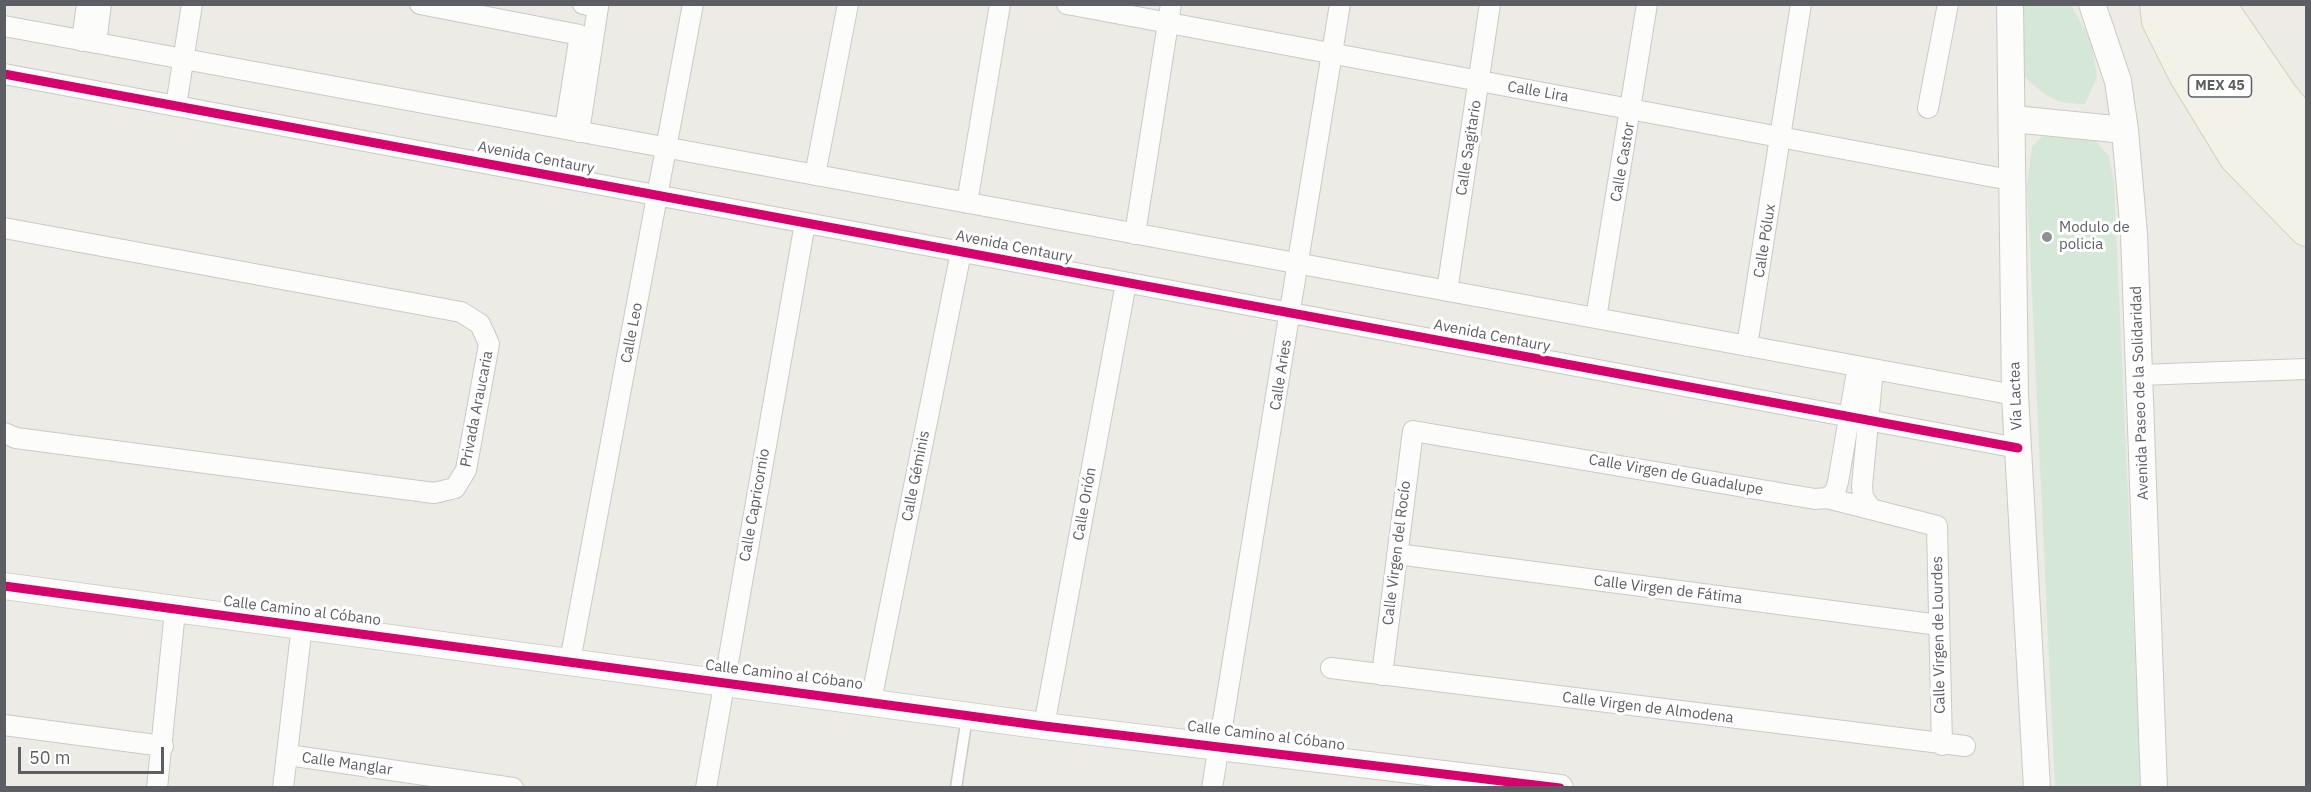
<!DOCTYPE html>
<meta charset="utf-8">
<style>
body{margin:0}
#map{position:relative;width:2311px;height:792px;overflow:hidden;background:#ecebe6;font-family:"IBM Plex Sans",sans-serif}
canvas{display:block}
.frame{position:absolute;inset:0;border:6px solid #5c5e64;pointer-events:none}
.scale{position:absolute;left:18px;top:747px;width:146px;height:27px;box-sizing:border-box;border:3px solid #5c5e64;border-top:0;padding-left:8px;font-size:18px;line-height:21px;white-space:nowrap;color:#5c5e64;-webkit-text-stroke:4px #fff;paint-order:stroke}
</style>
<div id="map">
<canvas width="2311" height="792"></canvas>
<div class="frame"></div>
<div class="scale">50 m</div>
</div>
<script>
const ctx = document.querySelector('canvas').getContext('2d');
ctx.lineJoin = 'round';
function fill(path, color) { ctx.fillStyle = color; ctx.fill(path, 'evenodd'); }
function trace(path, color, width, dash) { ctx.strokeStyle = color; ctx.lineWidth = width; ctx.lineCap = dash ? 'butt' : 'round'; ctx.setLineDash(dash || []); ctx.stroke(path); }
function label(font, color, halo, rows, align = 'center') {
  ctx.font = font + ' "IBM Plex Sans",sans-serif'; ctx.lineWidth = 6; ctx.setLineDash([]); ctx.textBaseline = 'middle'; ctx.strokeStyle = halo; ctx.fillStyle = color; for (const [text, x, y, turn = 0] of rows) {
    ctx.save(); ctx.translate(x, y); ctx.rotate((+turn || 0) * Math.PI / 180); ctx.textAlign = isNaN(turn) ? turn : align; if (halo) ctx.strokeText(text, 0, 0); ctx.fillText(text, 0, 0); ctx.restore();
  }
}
fill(new Path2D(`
 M2022 5H2071L2091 41 2097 77 2085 104C2054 104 2045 96 2023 75Z
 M2044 134 2090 135 2109 156 2114 183 2141 787H2055L2027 185 2032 147Z`), '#d5e7d6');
const service = new Path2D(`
 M956 788 967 717`);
const minor = new Path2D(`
 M420 4 580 35 565 129
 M1067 4 2010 180
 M4 26 2015 395
 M82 41 87 4
 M96 43 101 4
 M4 74 2018 448
 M176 106 192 4
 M1928 108 1948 4
 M579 132 598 7 583 4
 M815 175 848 4
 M967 203 1000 4
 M4 228 461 312 480 324 489 344 466 470 455 488 434 493 16 438 4 433
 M1135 234 1171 4
 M1447 291 1490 4
 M1596 318 1647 4
 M1747 346 1801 4
 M2139 375 2306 369
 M1827 498 1835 492 1838 482 1858 366
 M1869 506 1863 497 1862 486 1873 369
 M1397 554 1939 625
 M570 661 693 4
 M1331 668 1965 746
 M1382 675 1413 431 1815 499 1827 498 1937 526 1942 745
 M871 701 961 252
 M4 725 163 746
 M1044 726 1126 283
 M288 755 513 788
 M157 788 175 611
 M283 788 302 625
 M706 788 805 223
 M1212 788 1340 4`);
const tertiary = new Path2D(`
 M2010 4 2015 395 2037 788
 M2092 4 2118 81 2125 130 2134 234 2154 788
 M2013 119 2125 130
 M4 586 1044 726 1560 788`);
const primary = new Path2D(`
 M2156 4 2158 21 2185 75 2235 157 2306 230
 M2176 4C2209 74 2252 137 2306 192
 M2205 4C2225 62 2264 115 2306 158
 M2226 14 2283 97 2306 124`);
trace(service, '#c9c9c8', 13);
trace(minor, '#c9c9c8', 22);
trace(tertiary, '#c9c9c8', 28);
trace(primary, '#d2cfb6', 34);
trace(service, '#fcfcfb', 10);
trace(minor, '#fcfcfb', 20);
trace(tertiary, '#fcfcfb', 26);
trace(primary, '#f2f2e8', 32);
trace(new Path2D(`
 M4 74 2018 448
 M4 586 1044 726 1560 788`), '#d6006c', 9);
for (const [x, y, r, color] of [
 [2047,237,6,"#8e8f92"]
]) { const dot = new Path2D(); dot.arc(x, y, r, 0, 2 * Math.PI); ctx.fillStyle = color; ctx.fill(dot); trace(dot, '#fff', 2); }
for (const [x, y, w] of [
 [2220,86,63]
]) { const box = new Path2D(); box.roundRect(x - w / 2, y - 11, w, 22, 4.5); ctx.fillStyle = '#fff'; ctx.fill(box); trace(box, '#5c5e64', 1.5); }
label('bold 14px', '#5c5e64', null, [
 ["MEX 45",2220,86]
]);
label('15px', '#5c5e64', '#fff', [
 ["Calle Lira",1538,92,10],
 ["Calle Sagitario",1469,148,-81],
 ["Avenida Centaury",536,158,11],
 ["Calle Castor",1623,162,-80],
 ["Calle Pólux",1765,241,-81],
 ["Avenida Centaury",1014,247,11],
 ["Calle Leo",632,333,-79],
 ["Avenida Centaury",1492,336,11],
 ["Calle Aries",1281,375,-81],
 ["Avenida Paseo de la Solidaridad",2140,393,-92],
 ["Vía Lactea",2016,396,-92],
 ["Privada Araucaria",477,409,-79],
 ["Calle Virgen de Guadalupe",1676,475,10],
 ["Calle Géminis",916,476,-79],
 ["Calle Orión",1085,504,-80],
 ["Calle Capricornio",755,505,-80],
 ["Calle Virgen del Rocío",1397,553,-83],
 ["Calle Virgen de Fátima",1668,590,7],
 ["Calle Camino al Cóbano",302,611,7],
 ["Calle Virgen de Lourdes",1939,635,-91],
 ["Calle Camino al Cóbano",784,675,7],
 ["Calle Virgen de Almodena",1648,708,7],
 ["Calle Camino al Cóbano",1266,736,7],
 ["Calle Manglar",347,764,8]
]);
label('15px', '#5c5e64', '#fff', [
 ["Modulo de",2059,228],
 ["policia",2059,245]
], 'left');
</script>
